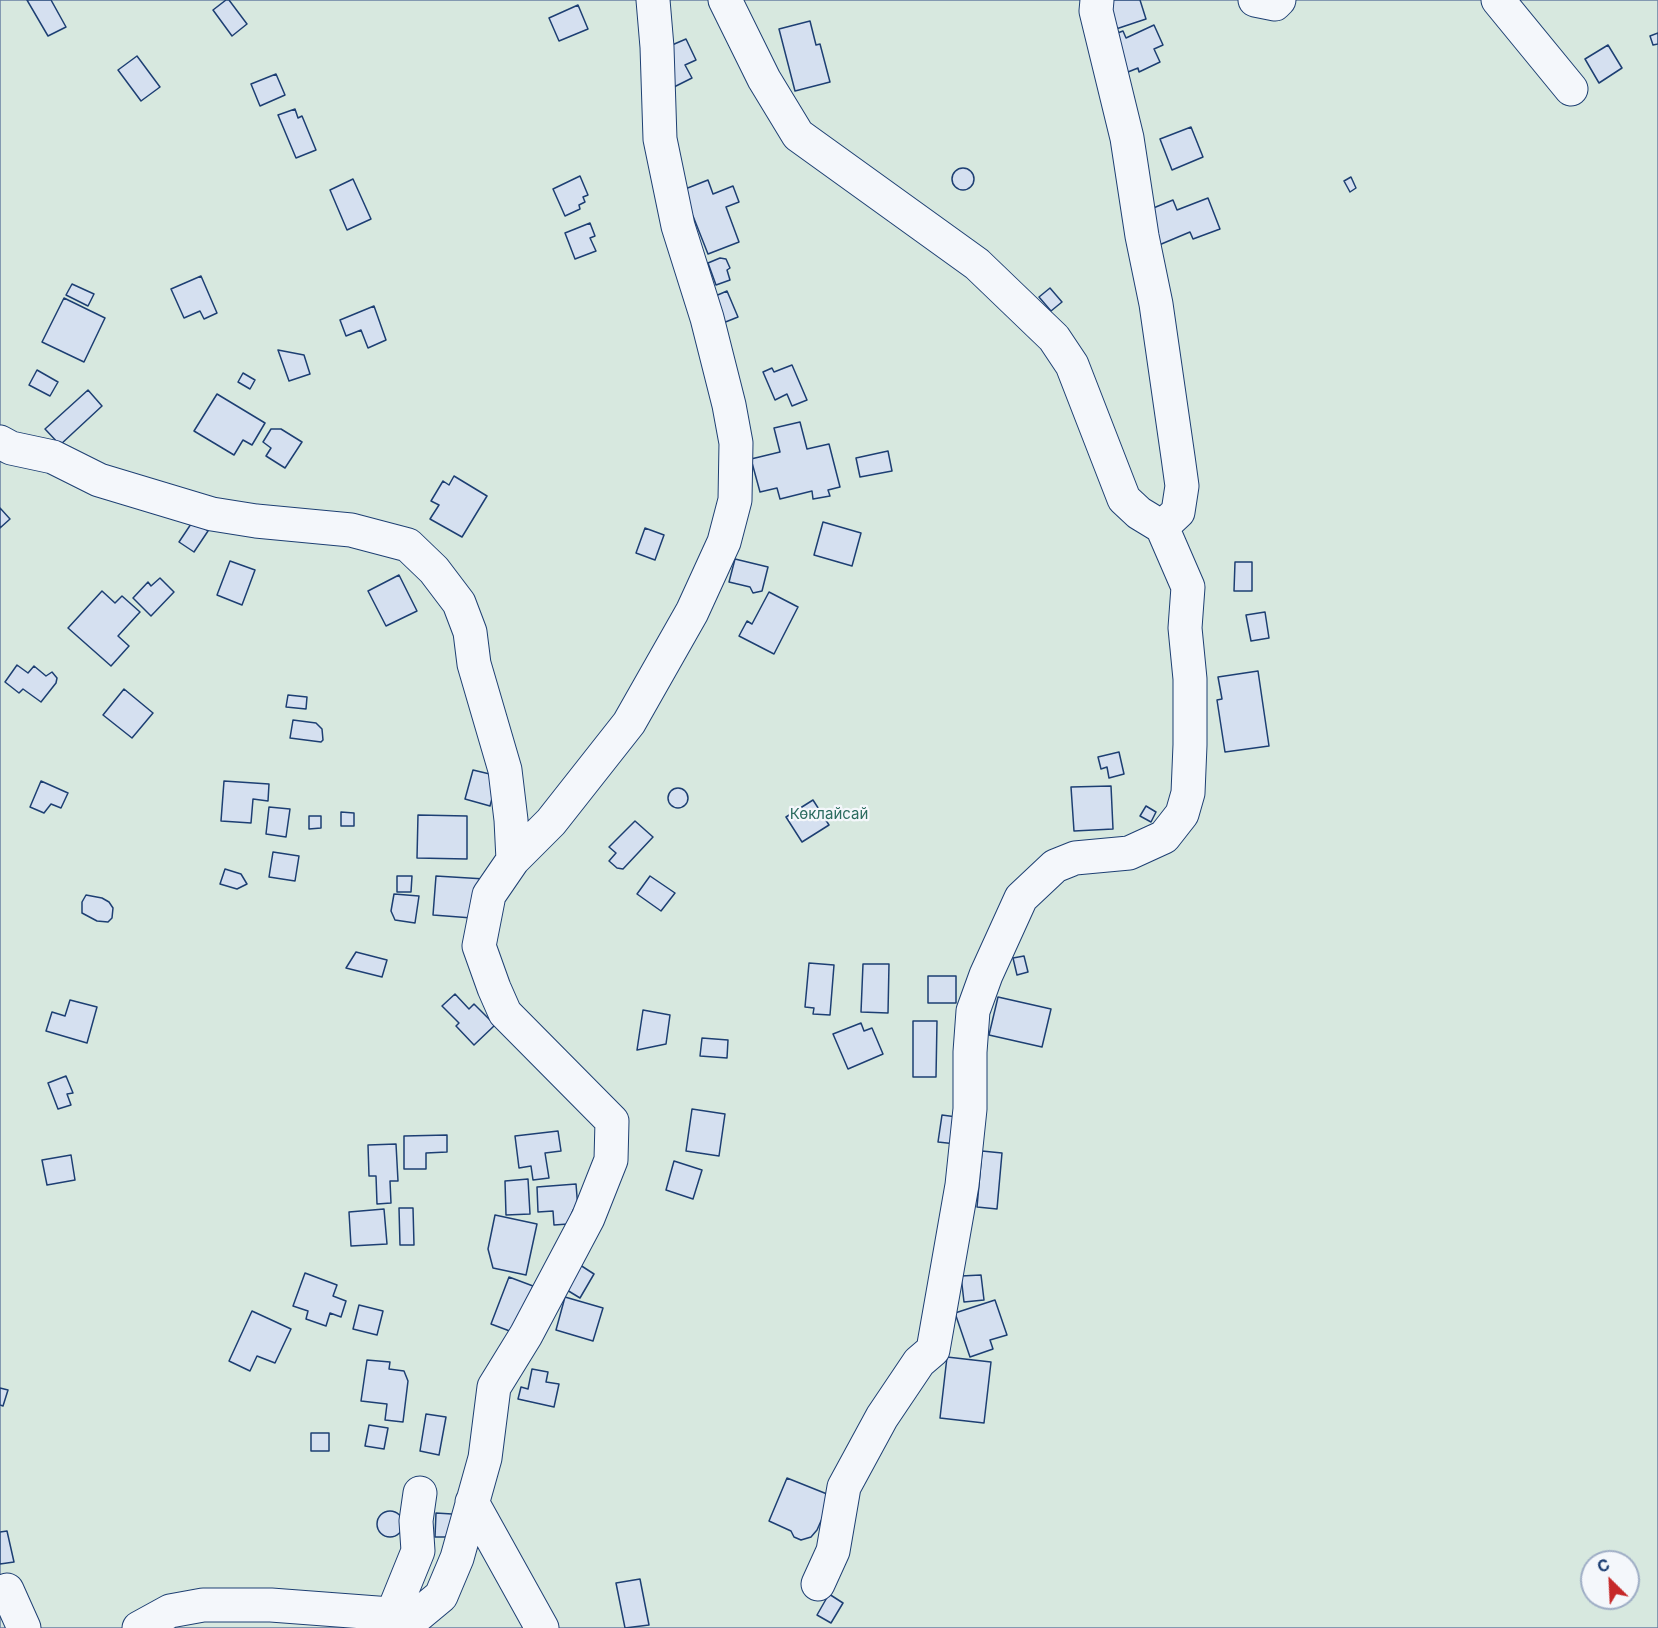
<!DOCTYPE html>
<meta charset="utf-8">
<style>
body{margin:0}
#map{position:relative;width:1658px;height:1628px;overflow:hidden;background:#f4f7fb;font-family:Inter,sans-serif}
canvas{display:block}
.north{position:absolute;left:1580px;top:1550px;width:60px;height:60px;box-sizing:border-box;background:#f4f7fb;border:2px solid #9eadc5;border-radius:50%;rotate:336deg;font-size:16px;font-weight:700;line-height:24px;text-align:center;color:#1d3f73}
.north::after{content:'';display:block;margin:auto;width:21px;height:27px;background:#c62828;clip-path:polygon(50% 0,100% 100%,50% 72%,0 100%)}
</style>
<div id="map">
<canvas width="1658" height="1628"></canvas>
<div class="north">С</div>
</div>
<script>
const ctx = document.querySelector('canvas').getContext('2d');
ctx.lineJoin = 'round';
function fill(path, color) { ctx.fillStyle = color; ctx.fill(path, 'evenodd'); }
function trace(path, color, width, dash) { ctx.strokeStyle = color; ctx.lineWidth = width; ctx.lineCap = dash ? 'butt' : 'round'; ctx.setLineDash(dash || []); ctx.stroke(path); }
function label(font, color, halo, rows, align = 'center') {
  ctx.font = font + ' Inter,sans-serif'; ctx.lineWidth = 4.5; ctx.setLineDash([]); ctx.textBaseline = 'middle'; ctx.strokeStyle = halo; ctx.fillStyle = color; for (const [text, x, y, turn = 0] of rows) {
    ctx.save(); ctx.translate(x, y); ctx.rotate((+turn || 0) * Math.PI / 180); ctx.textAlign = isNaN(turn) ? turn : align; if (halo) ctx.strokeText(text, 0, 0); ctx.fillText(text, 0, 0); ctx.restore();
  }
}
const green = new Path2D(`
 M0 0H1658V1628H0ZM1592 1562H1628V1598H1592Z`);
fill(green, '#d7e8df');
trace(green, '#687fa3', 1.5);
const building = new Path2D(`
 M27 0H51L66 27 48 36Z
 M226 0H229L247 24 232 36 213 10Z
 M1111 0H1140L1146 19 1116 29 1112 17Z
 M578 5 588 29 559 41 549 18Z
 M810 21 816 45 820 44 830 82 795 91 779 29Z
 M1154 25 1163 45 1154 49 1160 62 1139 72 1138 68 1128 72 1112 35 1123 31 1126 38Z
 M1658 33V44L1653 45 1650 36Z
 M686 39 696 60 685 65 692 78 674 87 665 48Z
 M1608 45 1622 68 1599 83 1585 59Z
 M137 56 160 87 141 101 118 70Z
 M276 74 285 95 260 106 251 84Z
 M295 109 298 118 302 116 316 150 296 158 278 115Z
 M1191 127 1203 157 1172 170 1160 139Z
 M952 179a11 11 0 1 1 22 0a11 11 0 1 1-22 0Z
 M580 176 588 195 583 197 585 202 579 205 580 209 565 216 553 189Z
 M1351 177 1356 188 1350 192 1344 181Z
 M353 179 371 219 347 230 330 190Z
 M708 180 713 194 733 186 739 202 726 207 739 242 708 254 693 216 685 219 675 193Z
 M1208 198 1220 229 1193 239 1190 232 1159 245 1146 211 1173 200 1177 210Z
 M590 223 595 236 590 238 596 251 575 259 565 233Z
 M720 258 726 259 730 268 727 270 730 280 716 285 708 263Z
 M201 276 217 313 204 319 200 311 184 318 171 289Z
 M72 284 94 294 88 306 66 295Z
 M1050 288 1062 302 1051 311 1039 297Z
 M727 291 738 317 723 323 713 297Z
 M64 298 105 318 84 362 42 342Z
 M374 306 386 340 368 348 361 330 346 336 340 320Z
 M278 350 304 355 310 374 289 381Z
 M792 365 807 400 792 406 787 394 775 400 763 372 772 368 774 372Z
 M37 370 58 382 50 396 29 385Z
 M243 373 255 380 250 389 238 382Z
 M88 390 102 406 60 445 45 429Z
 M217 394 265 423 252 445 243 440 234 455 194 431Z
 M800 422 807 449 829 444 840 487 828 490 830 496 813 499 812 491 780 499 777 488 760 492 751 459 780 452 774 428Z
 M271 429H281L302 442 285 468 266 456 271 448 263 442Z
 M888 451 892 471 860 477 856 458Z
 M454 476 487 496 462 537 430 519 439 505 431 501 443 481 449 485Z
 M0 508 10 519 0 528Z
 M193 521 208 531 194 552 179 542Z
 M823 522 861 533 852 566 814 555Z
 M645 528 664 535 655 560 636 553Z
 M735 559 768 567 762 591 753 593 750 587 729 582Z
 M230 561 255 570 242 605 217 595Z
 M1235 562H1252V591H1234Z
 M399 575 417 611 386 626 368 591Z
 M160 578 174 592 151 616 133 598 148 582 151 586Z
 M102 591 115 603 122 596 140 612 118 636 129 646 111 666 68 628Z
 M769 592 798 607 774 654 739 636 747 621 752 624Z
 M1265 612 1269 638 1251 641 1246 615Z
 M17 665 28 673 34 666 46 676 52 672 57 678 56 683 41 702 23 689 19 693 5 682Z
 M1258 671 1269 746 1225 752 1217 700 1222 699 1218 677Z
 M124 689 153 713 132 738 103 715Z
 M288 695 307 697 306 709 286 707Z
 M293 720 316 723 322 729 323 740 321 742 290 738Z
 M1119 752 1124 774 1109 778 1107 767 1101 769 1098 757Z
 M473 770 498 776 490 806 465 799Z
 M41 781 68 793 61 808 51 804 44 813 30 807Z
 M224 781 269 784 268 801 253 799 251 823 221 821Z
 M1111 786 1113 829 1074 831 1071 787Z
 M668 798a10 10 0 1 1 20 0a10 10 0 1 1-20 0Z
 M813 800 829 825 802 842 786 817Z
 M1146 806 1156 812 1151 822 1140 816Z
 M269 807 290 809 286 837 266 834Z
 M341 812 354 813V826H341Z
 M418 815 467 816V859L417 858Z
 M309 816H321V828L309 829Z
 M635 821 653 837 623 869 617 868 609 861 616 853 609 847Z
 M273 852 299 856 295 881 269 877Z
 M225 869 241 874 247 884 237 889 220 884Z
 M397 876H412L411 892H397Z
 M436 876 485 879 472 918 433 915Z
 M650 876 675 893 661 911 637 894Z
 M394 894 419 896 415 923 395 920 391 911Z
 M86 895 102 898 109 902 113 908 112 918 108 922 97 921 82 913V902Z
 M356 952 387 960 382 977 346 968Z
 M1024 956 1028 972 1017 975 1013 958Z
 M809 963 834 965 830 1015 813 1014 814 1008 805 1007Z
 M863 964H889L888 1013 861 1012Z
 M928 976H956V1003H928Z
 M455 994 469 1009 474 1004 495 1025 474 1045 456 1026 459 1023 442 1006Z
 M998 997 1051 1009 1042 1047 989 1035Z
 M70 1000 97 1007 87 1043 46 1031 52 1012 65 1016Z
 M643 1010 670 1015 666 1044 637 1050Z
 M913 1021H937L936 1077H913Z
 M861 1023 864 1031 872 1028 883 1054 848 1069 833 1034Z
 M702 1038 728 1040 727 1058 700 1056Z
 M66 1076 73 1093 67 1094 71 1105 58 1109 48 1083Z
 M692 1109 725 1114 719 1156 686 1151Z
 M942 1115 964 1118 956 1144 938 1142Z
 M558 1131 561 1151 545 1153 549 1178 533 1180 531 1166 519 1168 515 1136Z
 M447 1135V1152L426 1153V1169H404V1136Z
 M396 1144 398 1181H390L391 1203 377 1204 376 1176H369L368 1145Z
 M982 1151 1002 1153 997 1209 977 1207Z
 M71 1155 75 1180 47 1185 42 1160Z
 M674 1161 702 1170 693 1199 666 1190Z
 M528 1179 530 1214 506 1215 505 1181Z
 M576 1184 578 1209 573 1210 568 1224 554 1225 553 1211 538 1212 537 1187Z
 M399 1208H413L414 1245H400Z
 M384 1209 387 1244 351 1246 349 1212Z
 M495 1215 537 1224 526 1275 493 1268 488 1249Z
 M577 1263 594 1274 580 1298 562 1287Z
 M305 1273 337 1285 333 1296 346 1301 341 1317 330 1313 326 1326 306 1319 308 1311 293 1306Z
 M981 1275 984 1300 964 1302 961 1276Z
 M509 1277 533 1286 515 1333 491 1324Z
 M565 1297 603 1308 593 1341 556 1330Z
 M995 1300 1007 1335 990 1340 993 1349 970 1357 955 1313Z
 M359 1305 383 1311 377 1335 353 1329Z
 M252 1311 291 1329 275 1363 257 1356 250 1371 229 1361Z
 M947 1357 991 1362 984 1423 940 1418Z
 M367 1360 390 1362 389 1369 404 1371 408 1381 403 1422 385 1420 387 1404 361 1401Z
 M532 1369 548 1372 546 1382 559 1384 554 1407 518 1399 521 1387 528 1389Z
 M0 1388 8 1390 3 1406 0 1405Z
 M426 1414 446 1417 439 1455 420 1451Z
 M369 1425 388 1428 384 1449 365 1446Z
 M311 1433H329V1451H311Z
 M787 1478 832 1496 817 1530 811 1537 801 1540 794 1537 791 1531 769 1521Z
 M377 1524a13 13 0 1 1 26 0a13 13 0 1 1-26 0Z
 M436 1513 452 1514 451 1537H435Z
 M7 1531 14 1562 0 1564V1532Z
 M640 1579 649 1625 625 1628 616 1583Z
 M829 1594 843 1603 831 1623 817 1615Z`);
fill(building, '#d5e0f0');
trace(building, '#1d3f73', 1.5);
const minor = new Path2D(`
 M725 0 764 79 798 135 977 264 1054 338 1072 365 1124 499 1139 513 1162 527 1178 512 1182 486 1178 457 1156 304 1142 236 1127 138 1096 11 1097 0
 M1255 0 1275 4 1279 0
 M1498 0 1571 89
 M0 442 11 448 53 457 99 480 212 514 256 521 351 530 408 545 434 570 459 603 470 632 474 664 505 770 511 820 513 860
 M472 1502 542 1628
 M818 1584 833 1551 844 1487 882 1417 919 1362 933 1350 962 1185 970 1109V1052L973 1011 986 975 1021 898 1055 866 1075 858 1129 853 1164 837 1182 814 1188 793 1190 745V679L1185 628 1188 587 1162 527
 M7 1590 24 1628
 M392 1615 418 1551 416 1521 420 1493
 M139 1628 170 1611 203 1605H271L417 1616 441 1596 457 1558 485 1458 494 1387 526 1335 588 1218 611 1160 612 1121 505 1013 494 988 479 946 489 895 513 860 551 822 629 723 692 612 724 542 735 500 736 443 729 405 707 318 678 226 660 139 657 47 653 0`);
trace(minor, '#1d3f73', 35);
trace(minor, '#f4f7fb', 33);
label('15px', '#2c6c60', '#f4f7fb', [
 ["Көклайсай",829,814]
]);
</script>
